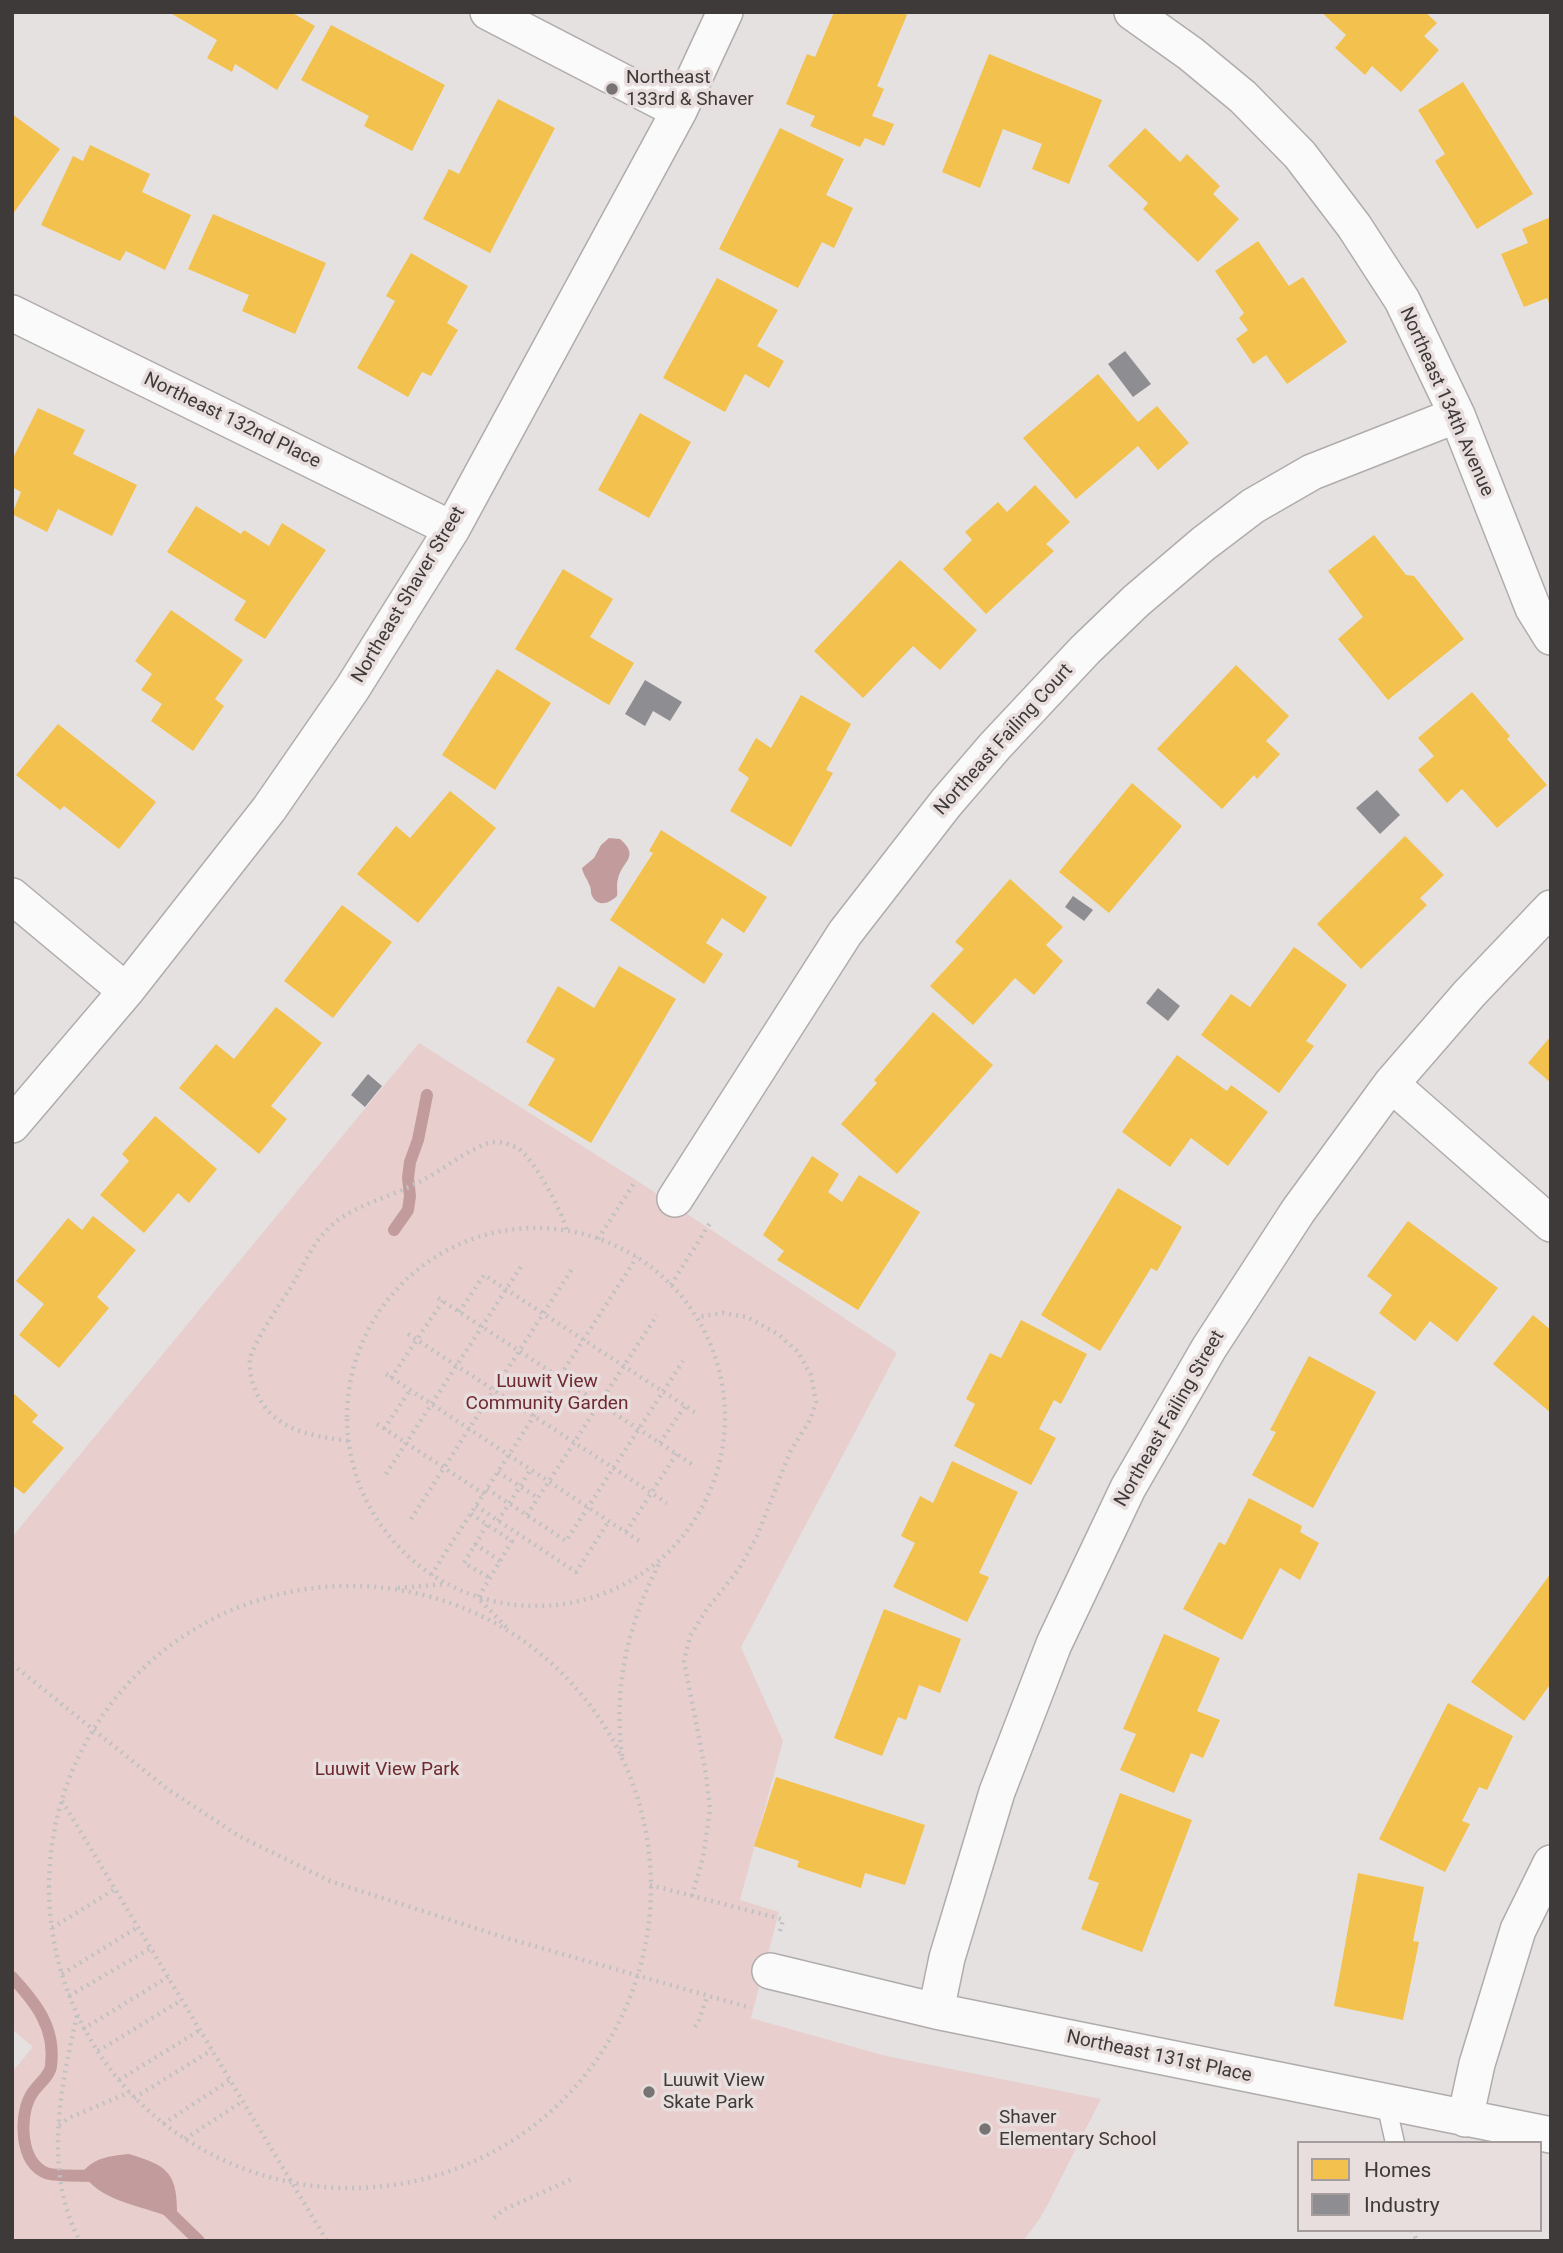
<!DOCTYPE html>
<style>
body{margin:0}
#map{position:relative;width:1563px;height:2253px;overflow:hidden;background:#e6e1e1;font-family:Roboto,sans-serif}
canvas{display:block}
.frame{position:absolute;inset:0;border:14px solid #3e3a3a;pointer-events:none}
.legend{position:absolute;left:1297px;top:2141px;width:245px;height:91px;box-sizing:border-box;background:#e9dede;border:2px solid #a59c9c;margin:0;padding:9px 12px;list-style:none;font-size:21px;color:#3e3a3a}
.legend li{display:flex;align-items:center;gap:14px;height:35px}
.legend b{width:35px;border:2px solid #a59c9c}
</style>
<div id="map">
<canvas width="1563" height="2253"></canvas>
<div class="frame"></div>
<ul class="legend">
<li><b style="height:19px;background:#f2c14e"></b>Homes</li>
<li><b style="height:19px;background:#8d8d92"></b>Industry</li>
</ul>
</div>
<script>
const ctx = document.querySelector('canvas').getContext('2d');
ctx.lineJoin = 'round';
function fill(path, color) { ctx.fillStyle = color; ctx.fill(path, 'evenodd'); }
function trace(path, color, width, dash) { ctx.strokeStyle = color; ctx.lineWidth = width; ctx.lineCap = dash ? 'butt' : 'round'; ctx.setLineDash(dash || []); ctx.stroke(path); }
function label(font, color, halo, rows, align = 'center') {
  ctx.font = font + ' Roboto,sans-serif'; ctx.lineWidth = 7; ctx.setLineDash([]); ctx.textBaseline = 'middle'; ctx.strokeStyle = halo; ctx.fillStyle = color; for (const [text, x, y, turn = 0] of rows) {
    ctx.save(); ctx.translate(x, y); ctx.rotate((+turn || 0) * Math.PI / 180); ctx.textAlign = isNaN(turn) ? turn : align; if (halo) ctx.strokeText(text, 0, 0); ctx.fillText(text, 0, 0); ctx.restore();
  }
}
fill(new Path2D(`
 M419 1043 636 1180 897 1353 741 1647 783 1741 740 1900 779 1912 751 2018 886 2056 1101 2099 1048 2204 1039 2220 1023 2241H12V2072L33 2047 12 2029V1537Z`), '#e9cece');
fill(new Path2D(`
 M609 838 620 839C641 857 621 862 618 879 616 884 618 890 617 896 610 903 598 908 592 896 590 891 592 890 589 884 587 878 583 875 582 868L594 858 601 845Z
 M129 2154C165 2165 177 2171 177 2211L167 2216C142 2206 95 2200 83 2172 94 2157 112 2156 129 2154Z`), '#c29b9c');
fill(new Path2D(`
 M173 12H291L315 26 277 90 235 64 232 72 207 58 217 40 172 14Z
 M834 12H901L907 15 877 86 884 89 872 116 894 124 884 146 865 138 860 147 810 126 815 116 786 104 807 54 815 57Z
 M1321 12H1425L1437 23 1424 36 1439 50 1401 92 1372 66 1365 75 1335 48 1346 35Z
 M331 25 445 85 412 151 364 126 369 116 301 80Z
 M989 54 1102 100 1069 184 1032 169 1042 144 1003 129 980 188 942 172Z
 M1463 82 1533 194 1477 229 1435 161 1445 154 1418 110Z
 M498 99 555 128 490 253 423 219 449 169 459 174Z
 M12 114 60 149 12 215Z
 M780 128 844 159 826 195 853 208 834 248 822 242 798 288 719 249Z
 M1145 128 1180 162 1187 154 1220 186 1213 194 1239 219 1198 262 1143 209 1148 203 1108 166Z
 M90 145 150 174 142 192 191 215 165 270 126 251 120 261 41 225 73 156 83 161Z
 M213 214 326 263 295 334 242 311 249 295 188 269Z
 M1551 217V308L1547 298 1524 307 1501 254 1528 243 1522 229Z
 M1258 241 1289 286 1303 277 1347 342 1287 384 1266 355 1253 364 1236 339 1248 330 1239 318 1244 313 1215 271Z
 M411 253 468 286 447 323 458 330 431 376 422 372 408 397 357 368 395 301 386 296Z
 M717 278 778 310 757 346 784 361 769 388 745 374 725 412 663 378Z
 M1098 374 1138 422 1157 406 1189 443 1158 470 1138 446 1076 499 1023 438Z
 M38 408 85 430 73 454 137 485 112 536 58 509 47 532 12 514 21 492 12 487V460Z
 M640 413 691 442 649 518 598 490Z
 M1035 485 1070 522 1046 544 1054 551 986 614 943 569 972 540 965 532 998 502 1007 512Z
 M196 506 241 534 244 530 269 546 282 523 326 550 265 639 234 620 246 601 167 552Z
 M1374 535 1406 575 1414 576 1464 639 1388 700 1338 639 1363 617 1328 571Z
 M900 560 977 630 940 670 913 646 863 698 814 651Z
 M563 569 613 599 590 637 634 663 609 705 515 649Z
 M171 610 243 660 215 699 224 706 193 751 151 721 162 704 141 690 152 674 135 661Z
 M1236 665 1289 716 1266 741 1280 754 1257 779 1254 775 1222 809 1157 749Z
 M497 669 551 703 495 790 442 755Z
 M1472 692 1510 736 1507 739 1547 785 1497 828 1462 789 1447 803 1418 770 1434 756 1418 738Z
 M801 695 851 724 826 770 833 773 791 847 730 811 749 778 738 770 756 738 771 748Z
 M58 724 156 802 119 849 64 806 60 810 16 775Z
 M1132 783 1182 826 1109 913 1059 872Z
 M450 791 496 828 418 923 357 874 396 826 410 838Z
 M661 830 767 897 744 933 722 918 706 943 723 954 704 984 610 920 653 853 649 851Z
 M1405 836 1444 875 1420 898 1427 905 1361 969 1317 924Z
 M1010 879 1063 927 1046 945 1063 961 1034 995 1015 978 973 1025 930 986 964 949 955 942Z
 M342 905 392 942 333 1018 284 981Z
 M1294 947 1347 985 1306 1041 1314 1046 1279 1093 1201 1035 1231 994 1250 1007Z
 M619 966 676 999 591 1143 528 1105 555 1059 526 1042 558 986 594 1008Z
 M276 1007 322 1043 271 1106 287 1119 259 1154 179 1088 216 1044 234 1059Z
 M933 1012 993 1065 897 1174 841 1124 877 1083 874 1080Z
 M1551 1036V1083L1528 1063Z
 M1177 1055 1227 1091 1231 1085 1268 1112 1228 1166 1191 1138 1170 1167 1122 1132Z
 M155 1116 217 1169 189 1203 178 1193 144 1233 100 1195 129 1161 122 1154Z
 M812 1156 839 1174 828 1192 842 1202 859 1175 920 1212 858 1310 777 1260 784 1251 763 1235Z
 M1118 1188 1182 1227 1157 1271 1151 1268 1100 1351 1041 1315Z
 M93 1216 136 1250 97 1297 109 1308 59 1368 19 1335 44 1304 16 1281 68 1218 82 1230Z
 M1408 1221 1498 1288 1457 1342 1430 1321 1415 1341 1379 1313 1392 1295 1367 1276Z
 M1533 1315 1551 1330V1413L1493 1364Z
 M1021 1320 1087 1354 1061 1404 1054 1400 1039 1429 1056 1438 1031 1485 954 1446 975 1404 966 1399 990 1353 1001 1358Z
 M1309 1356 1376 1392 1313 1508 1252 1475 1276 1432 1270 1430Z
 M12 1392 38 1415 32 1422 64 1448 24 1494 12 1485Z
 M952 1461 1018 1492 979 1573 989 1577 967 1622 893 1587 915 1543 901 1536 920 1496 933 1503Z
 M1249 1498 1302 1526 1300 1532 1319 1543 1300 1580 1280 1568 1242 1640 1183 1609 1219 1542 1225 1545Z
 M1551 1573V1683L1524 1721 1471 1682Z
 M884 1609 961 1639 940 1693 919 1685 906 1720 898 1717 882 1756 834 1738Z
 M1164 1634 1220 1658 1197 1711 1220 1720 1203 1758 1191 1753 1174 1793 1120 1770 1136 1734 1123 1729Z
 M1448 1703 1513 1736 1487 1790 1479 1787 1462 1821 1470 1824 1445 1872 1379 1839Z
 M776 1777 925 1825 905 1885 865 1873 861 1888 797 1867 799 1861 754 1846Z
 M1120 1793 1192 1820 1142 1952 1081 1929 1099 1883 1088 1879Z
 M1358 1873 1424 1887 1413 1941 1419 1942 1403 2020 1334 2006Z`), '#f2c14e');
fill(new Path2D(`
 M1125 351 1151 384 1133 397 1108 364Z
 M645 680 682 702 670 721 653 711 645 726 625 714Z
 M1377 790 1400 815 1380 834 1356 808Z
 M1073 896 1093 910 1084 921 1065 907Z
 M1158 988 1180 1006 1168 1021 1146 1003Z
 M368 1074 382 1086 365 1107 351 1095Z`), '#8d8d92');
trace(new Path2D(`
 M394 1230 408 1210 410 1196 408 1178 410 1162 418 1140 427 1095
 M12 1977C36 2003 56 2028 51 2066 50 2077 35 2086 30 2097 19 2118 20 2162 46 2173 55 2177 87 2175 100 2176
 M160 2203 199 2241`), '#c29b9c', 12);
const service = new Path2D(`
 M1386 2103 1395 2143`);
const minor = new Path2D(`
 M488 12 679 111
 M1132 12 1191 54 1243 97 1300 155 1354 226 1402 300 1457 415 1533 608 1551 637
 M12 313 452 529
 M12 896 126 991
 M1391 1084 1551 1224
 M12 1125 126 991 269 809 352 689 452 529 679 111 725 12
 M675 1199 845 933 946 803 995 746 1085 650 1136 601 1203 544 1253 506 1312 472 1457 415
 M770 1971 936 2011 1551 2135
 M936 2011 947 1958 997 1792 1054 1644 1128 1488 1209 1348 1298 1211 1391 1084 1469 994 1551 908
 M1465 2119 1477 2064 1518 1930 1551 1863`);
trace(service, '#b0acac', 21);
trace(minor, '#b0acac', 38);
trace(new Path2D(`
 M347 1417a189 189 0 1 1 378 0a189 189 0 1 1-378 0Z
 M598 1239 636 1180
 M671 1285 710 1223
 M438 1298 692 1464
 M459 1312 484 1275 696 1413
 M408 1334 667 1503
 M386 1374 639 1541
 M391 1378 443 1301
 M377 1424 484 1494
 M384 1429 410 1390
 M348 1441C308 1435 269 1430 254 1386 251 1379 249 1368 250 1360 252 1345 279 1305 289 1290 303 1268 312 1242 333 1224 357 1204 391 1197 419 1182 441 1171 460 1155 483 1145 489 1142 498 1141 504 1143 508 1144 516 1147 519 1149 535 1161 562 1211 567 1231
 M660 1443 685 1406
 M498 1472 538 1498
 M386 1474 522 1265
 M487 1489 566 1541 683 1361
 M476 1506 576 1572 609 1521
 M471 1514 512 1541 478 1598 509 1630
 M527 1515 657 1315
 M411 1519 572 1269
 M498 1521 531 1469
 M487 1525 464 1563 490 1578
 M626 1532 677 1453
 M475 1544 500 1561
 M431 1575 637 1257
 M49 1887a301 301 0 1 1 602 0a301 301 0 1 1-602 0Z
 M398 1588 445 1584
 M12 1664 166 1788 239 1836 330 1881 503 1937 751 2008
 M622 1756C613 1687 628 1623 660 1562
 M62 1801 327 2241
 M650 1885 778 1918 783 1920 780 1931
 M692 1896 703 1857 710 1810 706 1774 684 1661 690 1636 707 1609 739 1569 757 1536 790 1452 811 1418 816 1402 811 1375 798 1352 778 1334 747 1317 723 1313 697 1317
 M52 1928 115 1889
 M62 1974 138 1927
 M69 1996 151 1948
 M77 2016C60 2088 43 2173 80 2241
 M695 2027 698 2023 707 1997
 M83 2029 168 1977
 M98 2051 182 2000
 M119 2080 200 2030
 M134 2098 212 2050
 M163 2124 230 2080
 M59 2125 69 2118 130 2092
 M185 2139 243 2101
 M494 2218 503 2210 572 2179
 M1412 2230 1417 2241`), '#c2c1c1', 4.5, [2, 5]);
trace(service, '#fbfafa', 18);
trace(minor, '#fbfafa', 35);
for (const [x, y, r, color] of [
 [612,89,7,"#797474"],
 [649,2092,7,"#797474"],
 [985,2129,7,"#797474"]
]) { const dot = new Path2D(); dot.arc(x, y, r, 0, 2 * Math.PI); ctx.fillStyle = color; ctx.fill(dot); trace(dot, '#e9dede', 2.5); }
label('19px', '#3e3a3a', '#e9dede', [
 ["Northeast",626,78],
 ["133rd & Shaver",626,100],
 ["Luuwit View",663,2081],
 ["Skate Park",663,2103],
 ["Shaver",999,2118],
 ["Elementary School",999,2140]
], 'left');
label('19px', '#3e3a3a', '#e9dede', [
 ["Northeast 134th Avenue",1446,402,66],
 ["Northeast 132nd Place",232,421,26],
 ["Northeast Shaver Street",409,595,-59],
 ["Northeast Failing Court",1004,740,-48],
 ["Northeast Failing Street",1170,1419,-60],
 ["Northeast 131st Place",1159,2057,12]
]);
label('19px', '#6e2a30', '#e9dede', [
 ["Luuwit View",547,1382],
 ["Community Garden",547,1404],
 ["Luuwit View Park",387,1770]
]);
</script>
